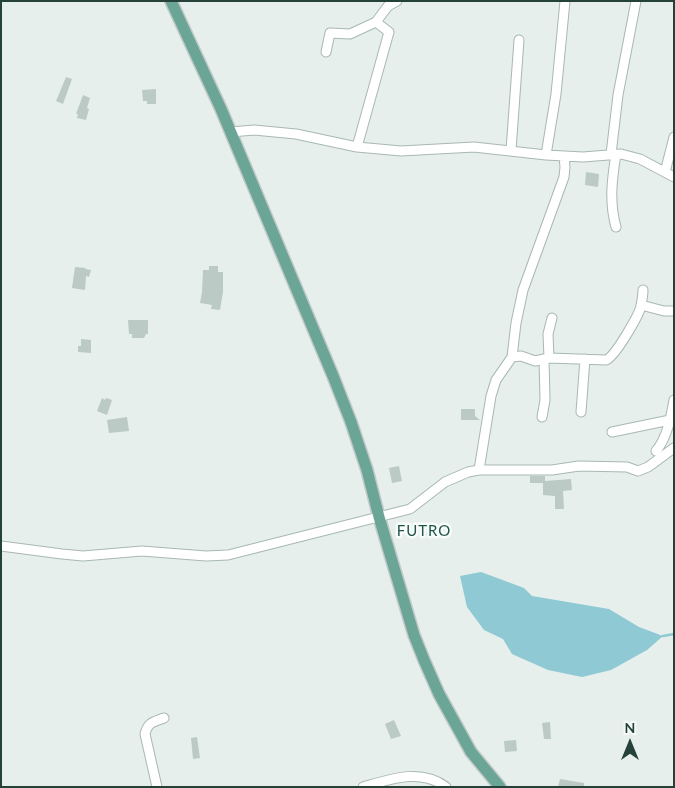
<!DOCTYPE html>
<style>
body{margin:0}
#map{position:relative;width:675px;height:788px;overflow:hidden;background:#e6efeb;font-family:Lato,sans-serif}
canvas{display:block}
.frame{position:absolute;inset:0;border:2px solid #24423a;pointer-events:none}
.north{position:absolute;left:605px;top:718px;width:50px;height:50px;-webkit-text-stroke:4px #f7fbf9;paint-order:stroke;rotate:0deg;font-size:14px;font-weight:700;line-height:20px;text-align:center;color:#24423a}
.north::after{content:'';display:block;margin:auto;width:18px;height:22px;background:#24423a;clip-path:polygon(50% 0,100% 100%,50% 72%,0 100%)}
</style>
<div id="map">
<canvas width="675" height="788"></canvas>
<div class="frame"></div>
<div class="north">N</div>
</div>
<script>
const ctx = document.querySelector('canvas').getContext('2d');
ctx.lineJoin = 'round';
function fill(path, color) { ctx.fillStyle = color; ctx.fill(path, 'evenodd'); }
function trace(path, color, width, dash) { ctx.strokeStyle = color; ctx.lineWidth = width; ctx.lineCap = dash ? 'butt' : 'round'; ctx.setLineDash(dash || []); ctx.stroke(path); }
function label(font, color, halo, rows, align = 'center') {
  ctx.font = font + ' Lato,sans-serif'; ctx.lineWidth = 5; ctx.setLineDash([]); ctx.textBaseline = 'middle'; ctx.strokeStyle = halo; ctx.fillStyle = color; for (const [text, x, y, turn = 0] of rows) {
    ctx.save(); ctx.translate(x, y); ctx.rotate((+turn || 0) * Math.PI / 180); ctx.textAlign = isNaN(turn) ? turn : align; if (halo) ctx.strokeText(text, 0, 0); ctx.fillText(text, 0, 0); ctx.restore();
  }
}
fill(new Path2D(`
 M481 572 524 588 532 596 609 609 639 627 663 636 647 650 611 670 582 677 548 670 512 654 503 639 484 630 467 607 460 576Z`), '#8ec9d4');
trace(new Path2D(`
 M663 636 674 634`), '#8ec9d4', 2.5);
fill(new Path2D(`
 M66 77 72 79 63 104 56 101Z
 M156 89V104H147V101H143L142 90Z
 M83 95 90 98 87 108 89 109 86 120 77 118 78 114H76Z
 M586 172 599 174 598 187 585 185Z
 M209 266H218V272H223V292L220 310 211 309 212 305 200 303 202 292 203 270H209Z
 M75 267 86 268 85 269 91 270 89 277 86 276 85 290 72 288Z
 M128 320H148V334H146L144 338H132V334H129Z
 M81 339 91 340V353L78 352V346H81Z
 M102 398 105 400 106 398 112 400 107 415 97 411Z
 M461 409H475V416L480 420H461Z
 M127 417 129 431 109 433 107 420Z
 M399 466 402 481 392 483 389 468Z
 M530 476H545V481L571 479 572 490 563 491 564 509H555V496L543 495V483H530Z
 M394 720 401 736 391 739 385 724Z
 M550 722 551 739H544L542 723Z
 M197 737 200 758 193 759 191 738Z
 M516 740 517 751 505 752 504 741Z
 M560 779 584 783V787H558Z`), '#bbcac4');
const minor = new Path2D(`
 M326 52 330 33 350 34 376 22 388 6 397 1
 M231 132 254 130 296 134 357 147 401 151 474 147 546 155 583 157 621 154 640 159 674 177
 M357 147 389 32 376 22
 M511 150 519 40
 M611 154 618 95 636 1
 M546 155 556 94 565 1
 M665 172 674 137
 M616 227C609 202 612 179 616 154
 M641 305 664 311H674
 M512 357 521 356 535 361 549 358 606 360C615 357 639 315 641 306 642 300 643 295 643 290
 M549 358 548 334 552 318
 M581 412 585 359
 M542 417 545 400 544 359
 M612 432 670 420
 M656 451C667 438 671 417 674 400
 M479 470 491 396 496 380 512 357 516 323 523 290 564 177 565 167 564 156
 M1 546 62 554 83 556 142 551 206 556 228 555 410 509 445 482 468 472 479 470H552L579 466 627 467 638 471 648 467 674 448
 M157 787 145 734C148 722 153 722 164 718
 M363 787C391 779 421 768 446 787`);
const major = new Path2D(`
 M171 1 221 109 333 376 351 422 367 470 379 517 414 635 424 660 439 694 471 752 500 787`);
trace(minor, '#a8b8b2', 11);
trace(major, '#c2cac8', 14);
trace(minor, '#fff', 9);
trace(major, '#6aa596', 11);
ctx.letterSpacing = '1px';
label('15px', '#1f5548', '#f7fbf9', [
 ["FUTRO",424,531]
]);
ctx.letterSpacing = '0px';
</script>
